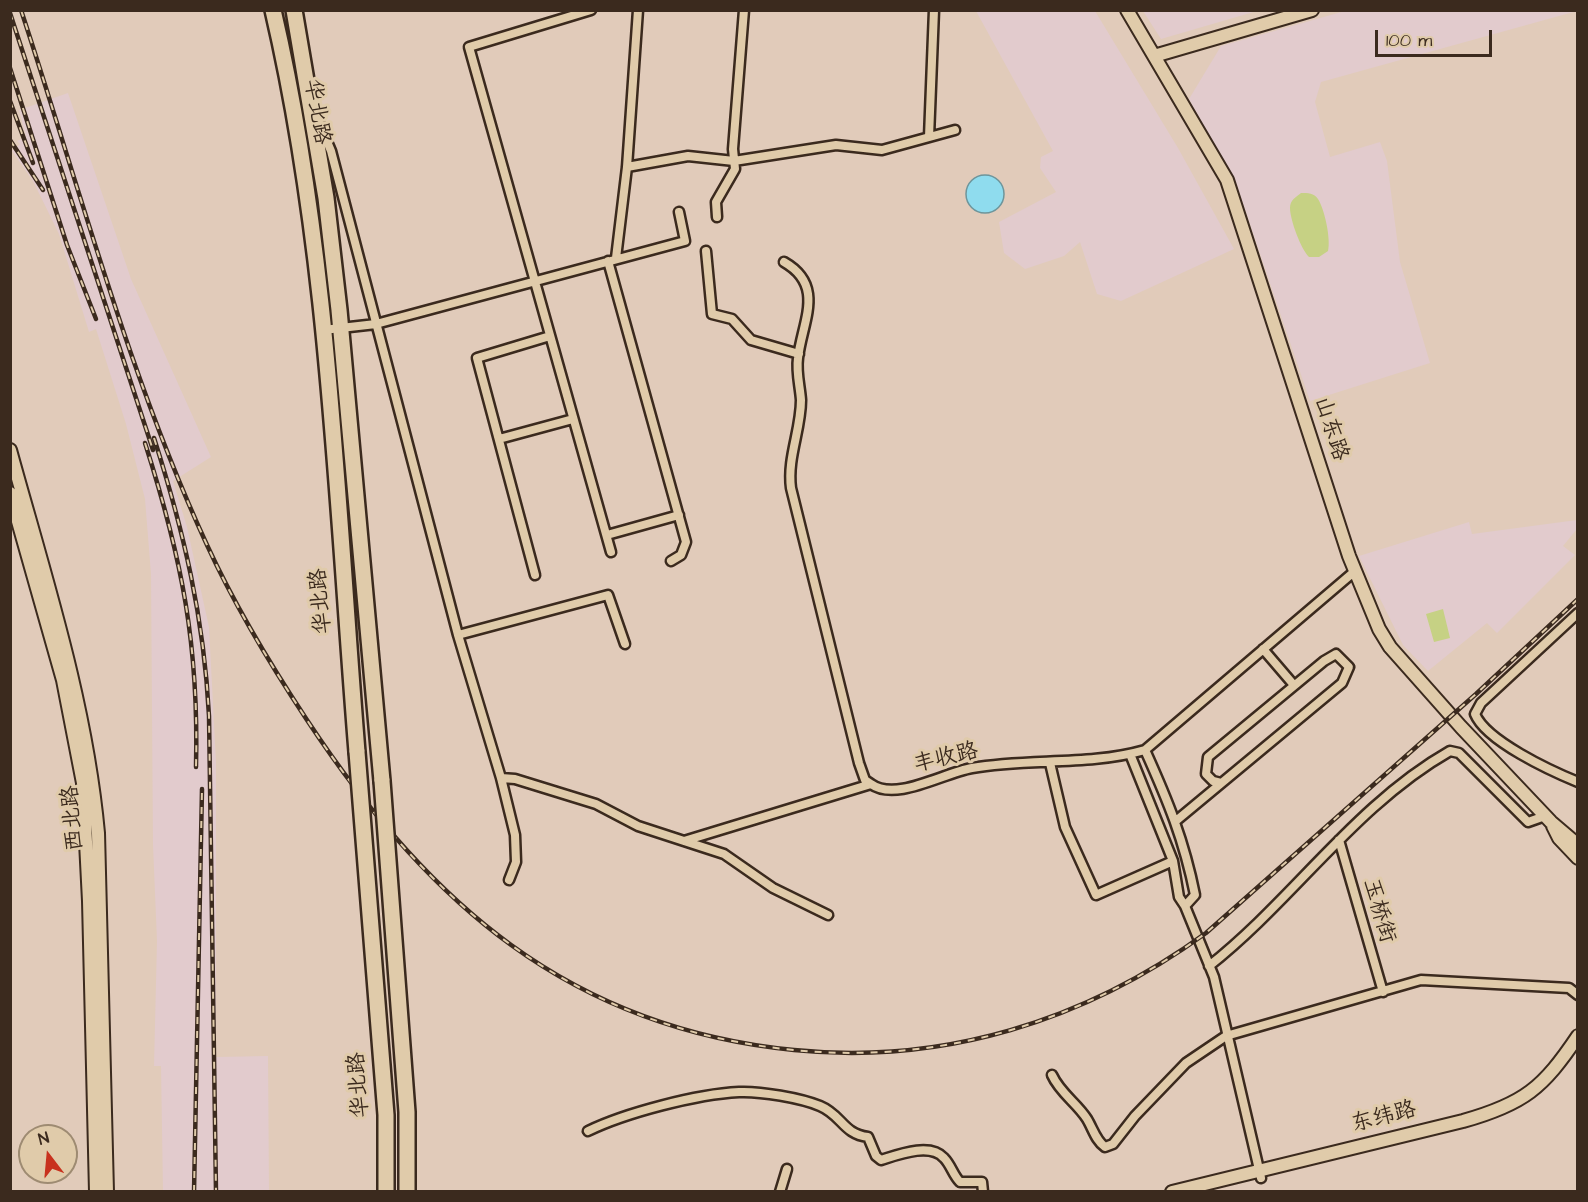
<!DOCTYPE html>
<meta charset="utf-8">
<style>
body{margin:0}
#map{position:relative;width:1588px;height:1202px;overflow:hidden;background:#e1cbba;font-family:"Architects Daughter",sans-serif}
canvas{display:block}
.frame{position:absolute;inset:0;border:12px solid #3b2a1e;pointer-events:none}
.north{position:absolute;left:18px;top:1124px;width:60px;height:60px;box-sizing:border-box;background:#e0cbaa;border:2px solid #9e8b72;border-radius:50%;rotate:344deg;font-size:16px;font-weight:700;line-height:24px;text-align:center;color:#3b2a1e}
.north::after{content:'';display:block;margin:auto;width:21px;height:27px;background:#c8321e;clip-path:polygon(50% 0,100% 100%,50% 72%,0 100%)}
.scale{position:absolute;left:1375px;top:30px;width:117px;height:27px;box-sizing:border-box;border:3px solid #3b2a1e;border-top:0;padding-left:8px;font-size:18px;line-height:21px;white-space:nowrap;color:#3b2a1e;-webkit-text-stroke:4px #e0cbaa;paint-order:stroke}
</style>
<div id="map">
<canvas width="1588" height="1202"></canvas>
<div class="frame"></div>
<div class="north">N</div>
<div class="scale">100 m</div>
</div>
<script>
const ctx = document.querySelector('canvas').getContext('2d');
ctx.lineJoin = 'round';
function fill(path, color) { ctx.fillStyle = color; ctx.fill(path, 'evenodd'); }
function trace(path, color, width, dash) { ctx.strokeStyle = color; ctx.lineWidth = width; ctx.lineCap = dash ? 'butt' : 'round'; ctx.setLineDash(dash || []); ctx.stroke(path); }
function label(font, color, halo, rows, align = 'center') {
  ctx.font = font + ' "Architects Daughter","LXGW WenKai TC",sans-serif'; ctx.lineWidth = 6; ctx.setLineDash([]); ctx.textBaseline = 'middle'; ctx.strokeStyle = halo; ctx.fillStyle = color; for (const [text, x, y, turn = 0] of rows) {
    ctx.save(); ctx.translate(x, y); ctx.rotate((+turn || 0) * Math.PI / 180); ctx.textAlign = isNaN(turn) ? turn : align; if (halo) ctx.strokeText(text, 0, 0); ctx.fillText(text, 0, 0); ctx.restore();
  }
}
fill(new Path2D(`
 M976 11H1095L1178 148 1234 249 1121 301 1097 294 1080 242 1064 256 1025 269 1004 253 999 222 1056 192 1040 168 1041 157 1053 151Z
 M1143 11H1257L1161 39Z
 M1345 11H1577L1321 82 1315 102 1330 157 1380 142 1387 161 1400 262 1430 363 1310 401 1240 195 1189 99 1221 46Z
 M68 93 131 279 211 457 173 481 187 527 209 627 216 762V1057L268 1056 269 1191H163L161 1066H154L157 941 153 845 151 574 145 499 126 424 96 329 89 332 59 234 33 181 12 151 20 144 17 141 26 137 19 110Z
 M1577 520V529L1563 546 1575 555 1497 633 1487 623 1428 671 1403 645 1359 556 1469 522 1472 534Z`), '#e2cbcd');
fill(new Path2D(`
 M1301 193C1308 193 1314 193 1318 199 1325 210 1331 240 1328 251L1319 257H1309C1301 249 1290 220 1290 208 1290 200 1296 197 1301 193Z
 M1443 609 1450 638 1434 642 1426 614Z`), '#c6d184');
const water = new Path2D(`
 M966 194a19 19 0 1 1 38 0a19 19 0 1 1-38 0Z`);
fill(water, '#8fdcee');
trace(water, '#6d959b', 1.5);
const street = new Path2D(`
 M591 10 469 47 611 552
 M318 120 331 151 458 635 501 778 515 835 516 862 509 880
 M929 137 934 10
 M627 167 688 156 734 161 836 145 882 150 955 130
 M717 217 716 202 735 169 733 149 744 10
 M706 251 712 314 732 319 751 340 799 354
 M616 258 627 167 638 10
 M608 261 686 542 681 555 671 561
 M784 262C826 286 802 322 798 358 796 372 800 386 801 400 801 430 787 458 791 488L859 763 865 780 871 784
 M323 330 376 324 685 241 679 212
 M499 439 573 419
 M607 535 679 515
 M535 575 477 358 550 336
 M1578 613 1481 703 1475 714C1486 741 1551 771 1578 782
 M458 635 608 595 625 644
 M1263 649 1293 684
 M1130 754 1173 861 1179 897 1185 906 1195 895C1184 840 1168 801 1145 750
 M1050 763 1065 827 1096 895 1173 861
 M501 778 515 779 596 804 638 826 684 841 871 784C896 802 943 773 972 768 1029 758 1089 766 1145 750L1355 571
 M1177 820 1342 683 1349 667 1336 654 1324 661 1208 757 1206 774 1213 781 1221 783
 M1339 840 1383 992
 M684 841 724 854 773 888 828 915
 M1185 906 1214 977 1261 1178
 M1209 966C1293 900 1355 805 1450 751L1459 753 1528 822 1545 816
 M1052 1075C1060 1093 1077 1103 1087 1119 1093 1129 1096 1141 1105 1147L1113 1144 1135 1116 1186 1063 1226 1036 1421 980 1569 988 1578 995
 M588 1131C625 1113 697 1094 739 1092 760 1091 801 1098 820 1106 842 1115 843 1134 868 1137L876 1156 881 1160C897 1155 930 1142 944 1158 951 1165 953 1175 960 1182H982L983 1192
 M780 1192 787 1169`);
const secondary = new Path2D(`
 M1127 10 1227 180 1349 556 1379 629 1390 647 1461 727 1551 822 1578 845
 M1154 56 1312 10
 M1553 826 1559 838 1578 858
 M1172 1192 1463 1121C1524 1104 1543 1088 1578 1036`);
const primary = new Path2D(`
 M10 450C45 577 86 702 98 833L107 1192
 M10 493 63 680 83 783 89 901 96 1192`);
const highway = new Path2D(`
 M273 10C329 250 337 507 357 752
 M294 10 326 198 339 310 382 781`);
trace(street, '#3b2a1e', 13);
trace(secondary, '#3b2a1e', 16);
trace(primary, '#3b2a1e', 16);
trace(highway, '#3b2a1e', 20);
trace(street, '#e0cbaa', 8);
trace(secondary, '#e0cbaa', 12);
trace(primary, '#e0cbaa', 12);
trace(highway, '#e0cbaa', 15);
const rail = new Path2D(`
 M21 10C80 189 128 374 207 545 235 606 270 664 307 720 427 902 569 1028 794 1050 943 1065 1085 1021 1206 933L1476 694 1578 599
 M10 13 153 450
 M10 68 67 245 96 319
 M10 101 33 163
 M10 140 43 190
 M154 438C184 532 204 618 209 716L216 1192
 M145 443C182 559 199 645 196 767
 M194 1192 202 789`);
trace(rail, '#3b2a1e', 4.5);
trace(rail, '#e0cbaa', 2, [7]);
const highwayBridge = new Path2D(`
 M357 752 386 1115V1192
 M382 781 407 1112V1192`);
trace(highwayBridge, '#3b2a1e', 20, []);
trace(highwayBridge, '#e0cbaa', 15);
label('22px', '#3b2a1e', '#e0cbaa', [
 ["华北路",316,112,80],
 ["山东路",1330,429,72],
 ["华北路",322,601,-95],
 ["丰收路",946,759,-13],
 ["西北路",74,818,-95],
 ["玉桥街",1378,911,74],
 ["华北路",360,1085,-94],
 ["东纬路",1384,1118,-14]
]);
</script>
